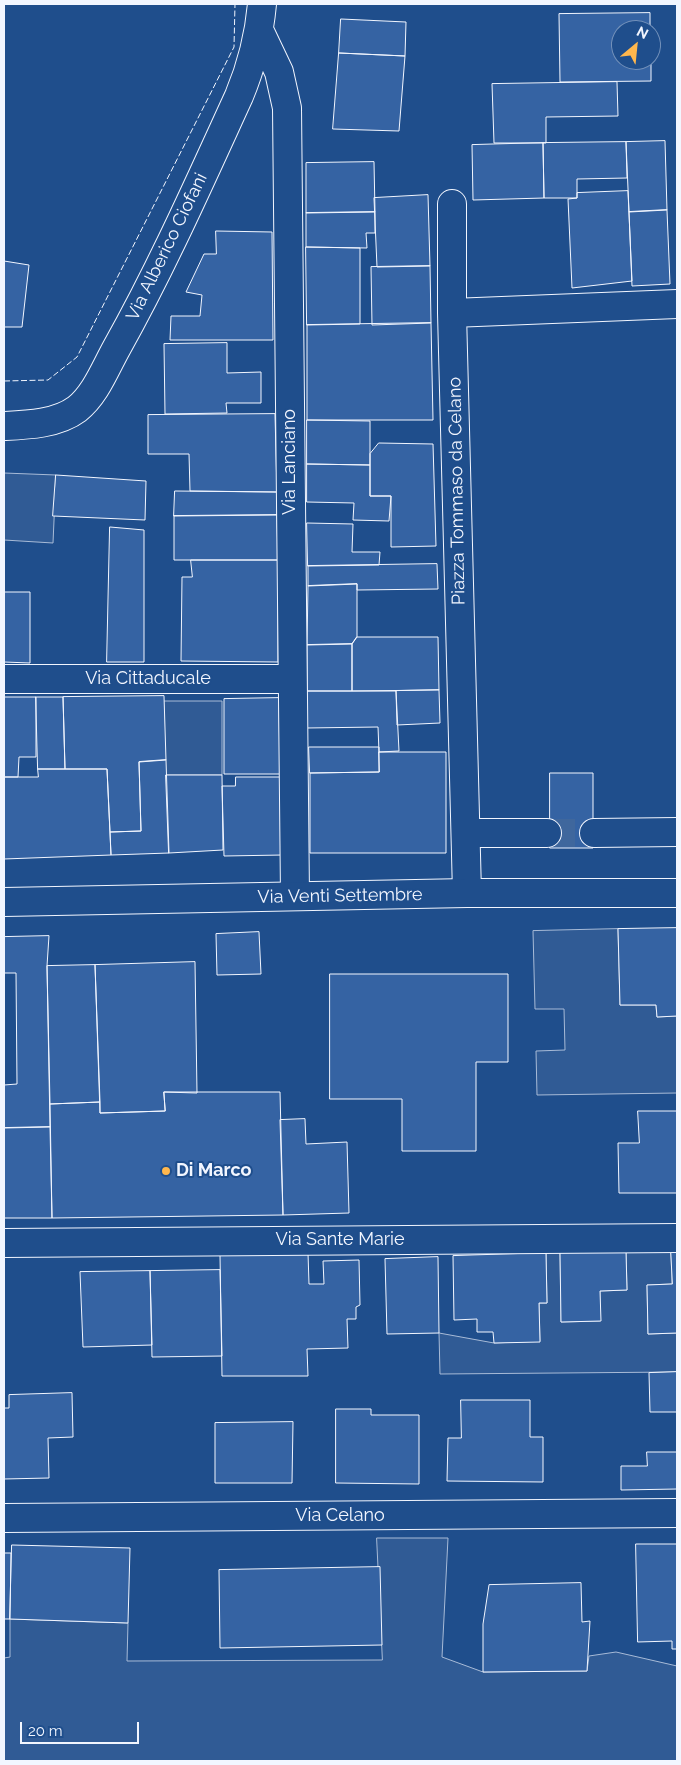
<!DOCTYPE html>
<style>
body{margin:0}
#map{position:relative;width:681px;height:1765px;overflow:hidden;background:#1f4e8c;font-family:Raleway,sans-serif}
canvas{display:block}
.frame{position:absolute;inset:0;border:5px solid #f2f6ff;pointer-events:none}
.north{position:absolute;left:611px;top:20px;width:50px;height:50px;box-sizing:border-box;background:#1f4e8c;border:1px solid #7391ba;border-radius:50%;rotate:28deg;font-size:14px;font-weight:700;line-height:20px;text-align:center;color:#f2f6ff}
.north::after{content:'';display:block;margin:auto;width:18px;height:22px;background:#ffb74d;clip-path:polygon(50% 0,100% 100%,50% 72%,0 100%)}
.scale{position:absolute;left:20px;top:1722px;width:119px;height:22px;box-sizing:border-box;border:2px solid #f2f6ff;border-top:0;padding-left:6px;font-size:15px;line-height:18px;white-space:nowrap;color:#f2f6ff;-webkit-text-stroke:4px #1f4e8c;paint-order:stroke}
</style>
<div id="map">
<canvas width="681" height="1765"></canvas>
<div class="frame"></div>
<div class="north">N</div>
<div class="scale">20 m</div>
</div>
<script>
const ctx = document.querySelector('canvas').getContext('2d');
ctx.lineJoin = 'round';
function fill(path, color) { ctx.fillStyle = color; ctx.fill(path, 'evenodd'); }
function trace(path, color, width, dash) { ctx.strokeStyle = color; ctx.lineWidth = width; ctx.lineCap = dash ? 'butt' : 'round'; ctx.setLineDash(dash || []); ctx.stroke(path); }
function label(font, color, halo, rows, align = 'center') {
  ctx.font = font + ' Raleway,sans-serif'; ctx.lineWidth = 4; ctx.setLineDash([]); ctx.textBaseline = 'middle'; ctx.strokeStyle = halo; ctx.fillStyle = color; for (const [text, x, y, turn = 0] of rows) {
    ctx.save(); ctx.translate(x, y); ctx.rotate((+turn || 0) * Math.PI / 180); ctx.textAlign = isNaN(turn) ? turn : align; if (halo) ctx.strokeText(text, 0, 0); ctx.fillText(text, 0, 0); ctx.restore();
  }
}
const green = new Path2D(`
 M4 473 56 475 53 543 4 540Z
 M164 701H222V775H166Z
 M618 929 620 1005H656L657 1017 677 1016V1093L537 1095 536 1051 565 1050 564 1009H535L533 931Z
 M671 1250 672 1284 647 1285 648 1334 677 1333V1372L440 1374 439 1333 494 1343 540 1341 539 1303H547L546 1253 560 1252 561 1322 600 1321V1291L627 1290 626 1251Z
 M377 1538H448L442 1657 483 1672 587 1671 589 1656 616 1652 677 1666V1761H4V1658L10 1657V1619L128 1623 127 1661 382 1660Z`);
fill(green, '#305b95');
trace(green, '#a8bbd7', 1);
const building = new Path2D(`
 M650 13V30H621V60H651V81L560 82 559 14Z
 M341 19 406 22 405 56 339 53Z
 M339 53 405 56 399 131 333 129Z
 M617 82 618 116 546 117V143H494L492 84Z
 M665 141 667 210 629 212 626 142Z
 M626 142 627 178 577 179V198H544L543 143Z
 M543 143 544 198 473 200 472 145Z
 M374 162 375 212 306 213V163Z
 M628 191 632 281 572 288 568 199 577 198V193Z
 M428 195 430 266 377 267 374 198Z
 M667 210 670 284 632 286 629 212Z
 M375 212V233H366L367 248 306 247V213Z
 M216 231 272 232 273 340H170L171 316H200L202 295 186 292 204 254H216Z
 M306 247 360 248V324L307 325Z
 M4 261 29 265 22 327H4Z
 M430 266 431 323 372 325 371 267Z
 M431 323 433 420H307V325Z
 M227 343V373L261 372V403H226L227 413 165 414 164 344Z
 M275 414 277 492 190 491 189 454H148V415Z
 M307 420 370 421V465L307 464Z
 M379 443 433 444 436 546 391 547V496H370V454Z
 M307 464 370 465V496H391L389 521 353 520 354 503 307 502Z
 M56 475 146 481 145 520 53 516Z
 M175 491 277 492V515L174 516Z
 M277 515 278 560H174V516Z
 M307 523 353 524 352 552H380L379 565 308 566Z
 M110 527 144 530V662H107Z
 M191 560H278V662L181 661 182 577H192Z
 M437 564 438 589 357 590V584L308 586V566Z
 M357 584V637L352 644 307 645 308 586Z
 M4 592H30V663L4 662Z
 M357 637H438L439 690 352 691V644Z
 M352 644V691H307V645Z
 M439 690 440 723 397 725 396 691Z
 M307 691H396L399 751 379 752 378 727 307 728Z
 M164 696 166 760 139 762 141 831 110 832 107 769H65L63 697Z
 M4 697H36V757H19L18 777H4Z
 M36 697H63L65 769H38Z
 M279 698 280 774H224V699Z
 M309 747H379V772L310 773Z
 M379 752H446V853H310V773L379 772Z
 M166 760 169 853 111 855 110 832 141 831 139 762Z
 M38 769H107L111 855 4 859V777H38Z
 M550 773H593V848H550Z
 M166 775H222L223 850 169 853Z
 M236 777H282L283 855 224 856 222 786H235Z
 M677 928V1016L657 1017 656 1005H620L618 929Z
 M259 932 261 974 217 975 216 934Z
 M49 936 47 966 50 1127 4 1128V1085L17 1084 16 973H4V937Z
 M195 962 197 1093 164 1092 165 1111 100 1113 95 965Z
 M95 965 100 1102 50 1104 47 966Z
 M330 974H508V1062H476V1151H402V1099H330Z
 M164 1092H280L283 1215 52 1218 50 1104 100 1102V1113L165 1111Z
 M638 1111H677V1193H619L618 1143H639Z
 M305 1119 306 1144 347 1142 349 1213 283 1215 280 1120Z
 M50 1127 52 1218H4V1128Z
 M671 1250H677V1333L648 1334 647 1285 672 1284Z
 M626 1251 627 1290 600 1291 601 1321 561 1322 560 1252Z
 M308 1253 309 1284H324L323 1261 359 1260 360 1305 356 1307V1319H347L348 1348 307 1349 308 1376H222L220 1255Z
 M546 1253 547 1303H539L540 1342 494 1343 493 1332H477V1319L454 1320 453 1256Z
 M438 1257 439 1333 387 1334 385 1259Z
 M220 1270 222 1356 152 1357 150 1271Z
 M150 1271 152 1345 83 1347 80 1272Z
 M677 1372V1412H650L649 1373Z
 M72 1393 73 1437 48 1438 49 1478 4 1479V1408H9V1395Z
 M461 1400H530V1437H543V1482L447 1481 448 1438H461Z
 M336 1409H371V1415H419V1484L336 1483Z
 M293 1422 292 1483H215V1423Z
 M647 1452H677V1489L621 1490V1466H647Z
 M636 1544H677V1649H672V1641L638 1642Z
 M12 1545 130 1548 128 1623 10 1619Z
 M4 1553H11L10 1619H4Z
 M380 1567 382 1645 220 1648 219 1570Z
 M581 1583 582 1622 590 1621 587 1671 483 1672V1624L489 1585Z`);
fill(building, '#3563a3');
trace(building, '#f2f6ff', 1);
trace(new Path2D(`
 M547 833H594`), '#3f679d', 28, [28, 14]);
const minor = new Path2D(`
 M260 32 279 72 287 108 295 896
 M452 204V313
 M4 426C27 425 57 424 77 409 95 395 105 369 116 349 162 267 200 181 239 96 252 65 259 37 262 4
 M4 679H291
 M466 833H547
 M594 833 677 832
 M467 893 452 313 677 304
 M4 1243 677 1238
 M4 1518 677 1513`);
const major = new Path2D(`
 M4 902 467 893H677`);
trace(minor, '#f2f6ff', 30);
trace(major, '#f2f6ff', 30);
trace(minor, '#1f4e8c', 28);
trace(major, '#1f4e8c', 28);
trace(new Path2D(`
 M4 381 48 380 77 357 234 47 235 4`), '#f2f6ff', 1, [6, 2.5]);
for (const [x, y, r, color] of [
 [166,1171,5,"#ffb74d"]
]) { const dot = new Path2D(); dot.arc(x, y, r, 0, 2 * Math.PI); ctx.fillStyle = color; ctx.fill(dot); trace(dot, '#1f4e8c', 2); }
label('18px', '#f2f6ff', '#1f4e8c', [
 ["Via Alberico Ciofani",167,247,-64],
 ["Via Lanciano",290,462,-90],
 ["Piazza Tommaso da Celano",457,491,-91],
 ["Via Cittaducale",148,679],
 ["Via Venti Settembre",340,896,-1],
 ["Via Sante Marie",340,1240],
 ["Via Celano",340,1516]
]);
label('bold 18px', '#f2f6ff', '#1f4e8c', [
 ["Di Marco",176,1171]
], 'left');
</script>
